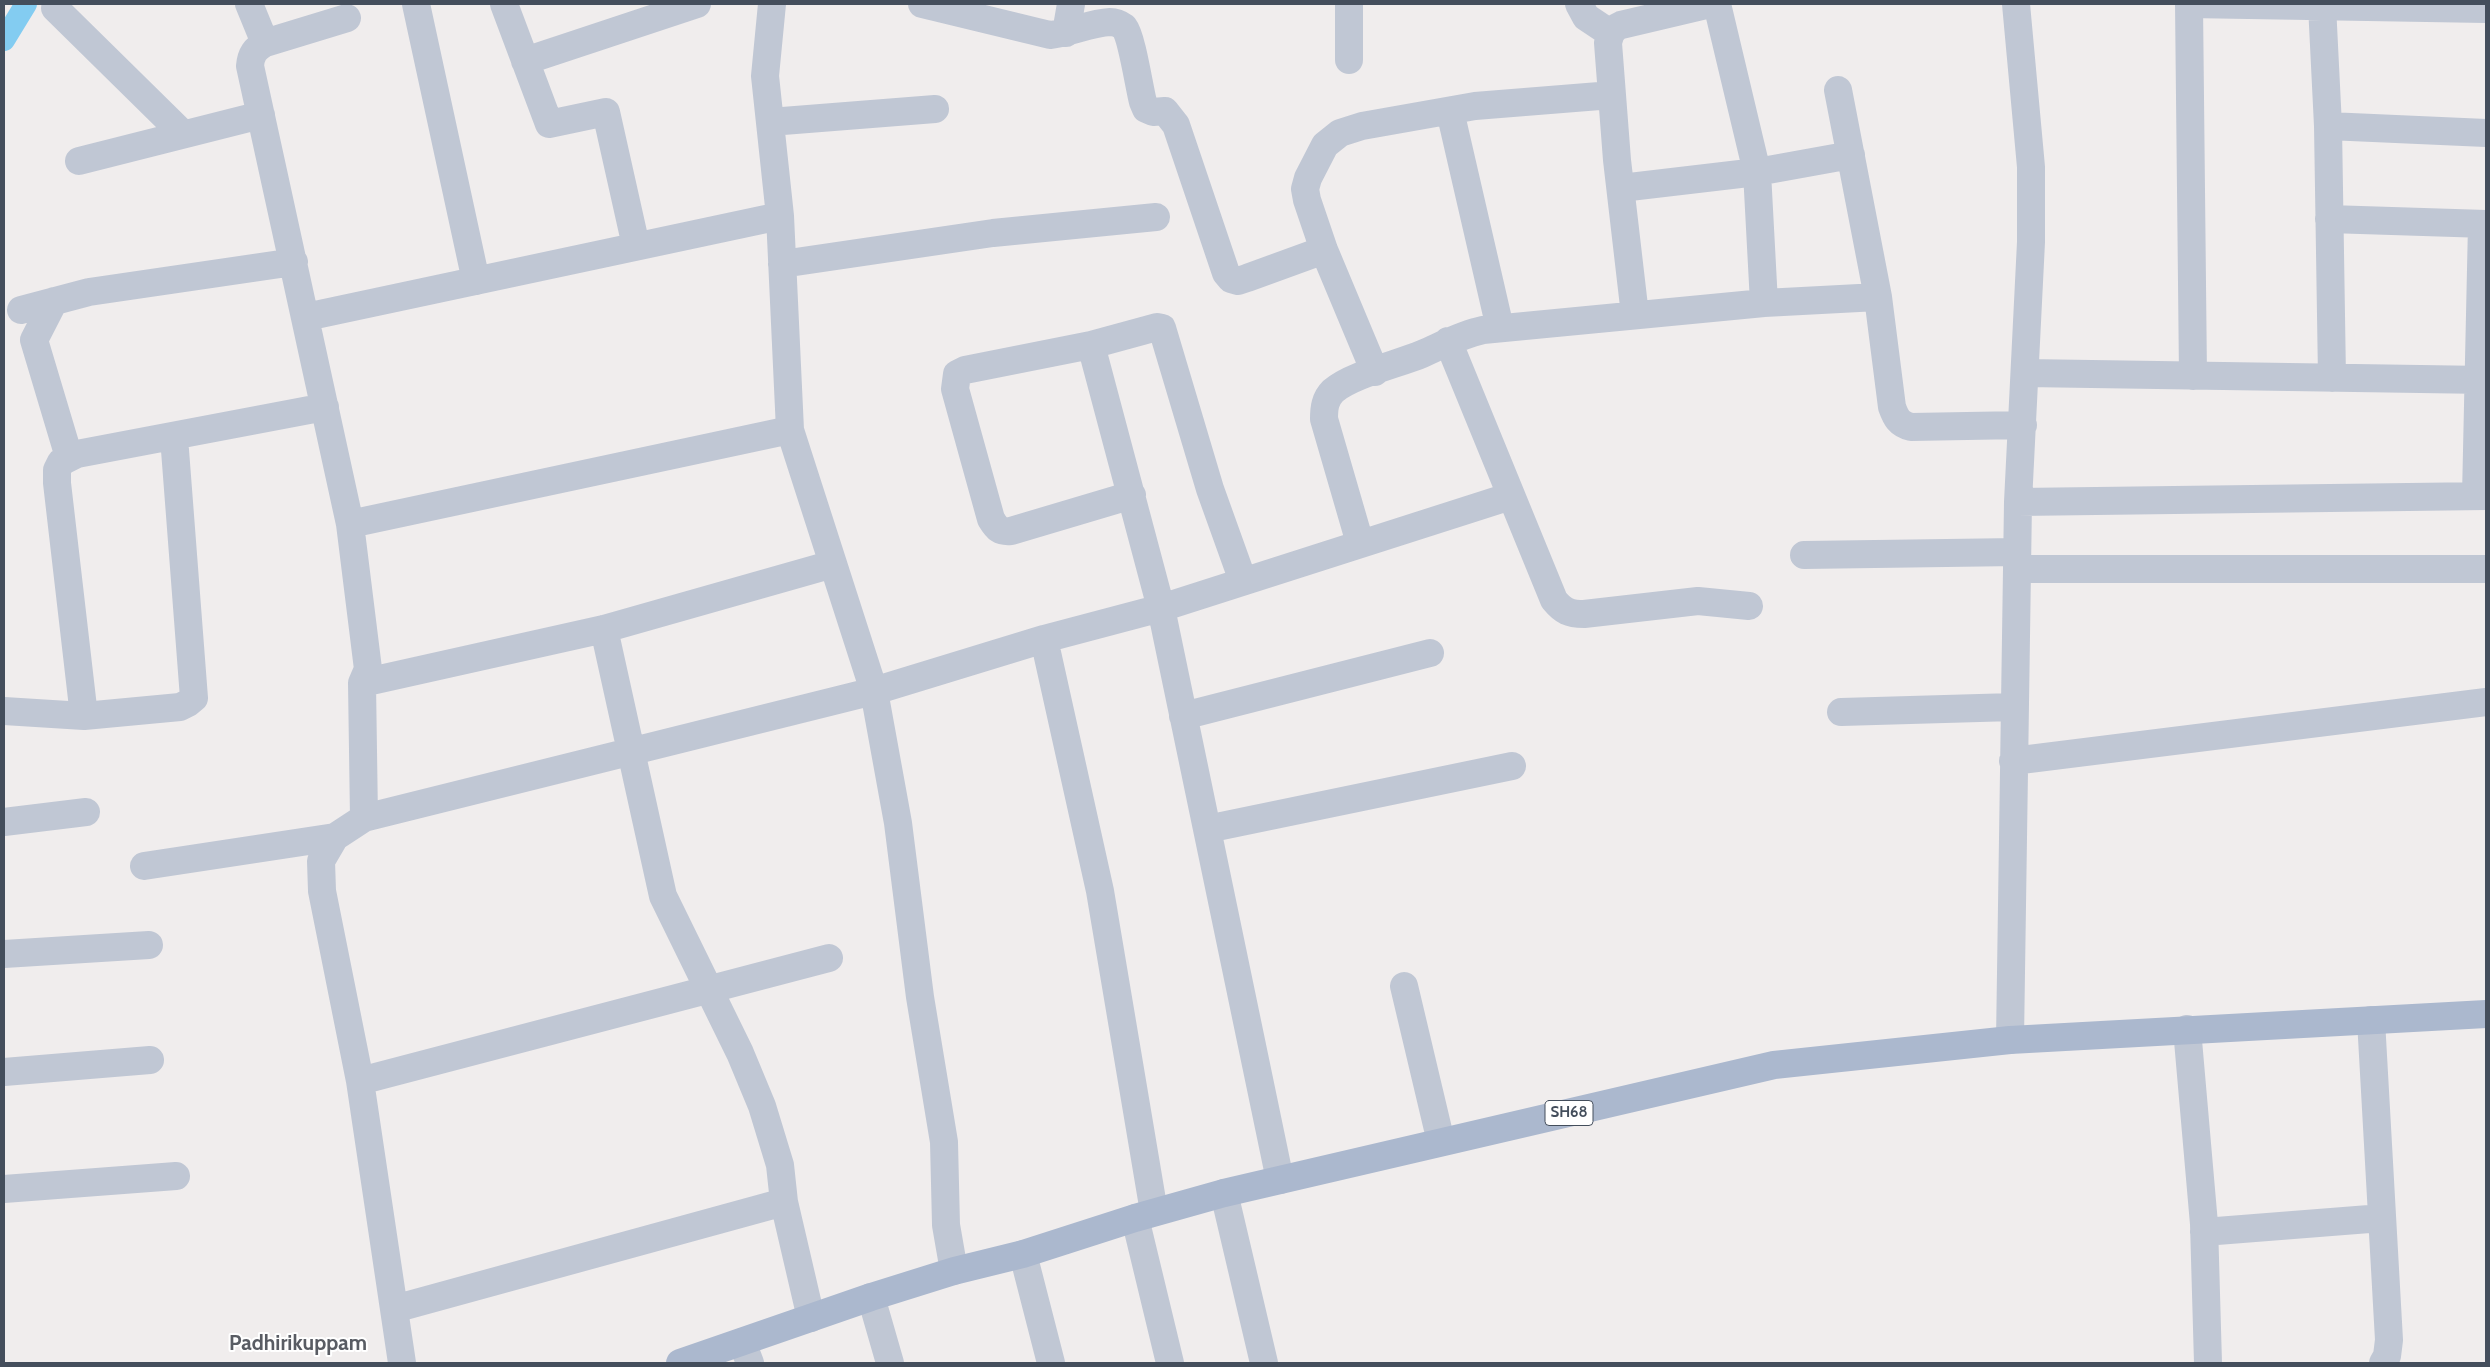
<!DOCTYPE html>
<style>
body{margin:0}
#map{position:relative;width:2490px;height:1367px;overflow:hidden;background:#f0eded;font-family:Cabin,sans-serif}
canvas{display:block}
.frame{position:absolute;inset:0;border:5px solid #444e5c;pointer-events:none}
</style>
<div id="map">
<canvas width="2490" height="1367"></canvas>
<div class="frame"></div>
</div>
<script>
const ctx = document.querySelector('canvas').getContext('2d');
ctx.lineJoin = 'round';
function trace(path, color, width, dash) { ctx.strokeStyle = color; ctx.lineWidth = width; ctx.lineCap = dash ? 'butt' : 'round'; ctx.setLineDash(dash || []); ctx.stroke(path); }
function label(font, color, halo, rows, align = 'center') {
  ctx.font = font + ' Cabin,sans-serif'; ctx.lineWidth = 4; ctx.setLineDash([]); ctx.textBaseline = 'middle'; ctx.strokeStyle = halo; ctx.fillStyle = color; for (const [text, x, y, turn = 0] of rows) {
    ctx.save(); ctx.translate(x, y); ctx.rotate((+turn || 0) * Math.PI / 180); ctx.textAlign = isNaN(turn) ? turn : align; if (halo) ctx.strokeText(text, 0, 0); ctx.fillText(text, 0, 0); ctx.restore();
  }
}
trace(new Path2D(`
 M4 40 26 4`), '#83ccf1', 22);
trace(new Path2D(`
 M249 4 265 43
 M416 4 476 281
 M504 4 549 124 606 112 636 246
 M772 4 765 76 780 216 790 430 874 691 898 823 920 997 944 1142 946 1225 954 1271
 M922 4 1050 35C1070 33 1090 23 1110 22 1115 22 1120 24 1124 27 1132 37 1139 87 1143 102L1146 109 1153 112 1165 111 1176 125 1226 273 1231 279 1238 281 1247 278 1324 250
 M1349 4V60
 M1579 4 1586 17 1610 33
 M1717 4 1757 172 1764 303
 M2322 5 2328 126 2332 378
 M55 8 183 134
 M347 18 265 43C255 49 251 54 250 66L350 524 368 669 362 683 364 818 335 837 321 861 322 891 360 1081 402 1363
 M1066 33 1071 4
 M525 61 697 4
 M1838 90 1878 297 1892 407C1896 418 1899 424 1911 427L2023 425
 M1450 111 1500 328
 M770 122 935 109
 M2328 126 2486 133
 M79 161 261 115
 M1621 188 1757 172 1851 155
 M2329 219 2486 224
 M782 264 993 233 1156 217
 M54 301 34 340 69 457
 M21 310 89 292 294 262
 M1635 315 1617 160 1608 43C1610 34 1612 29 1621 25L1710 4
 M306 317 780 216
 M1448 341 1554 600C1563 611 1569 614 1584 614L1698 601 1749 606
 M1091 345 1161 608 1280 1180
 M1375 372 1324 250 1307 200 1305 189 1308 178 1325 145 1340 133 1362 126 1475 106 1612 95
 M2026 373 2486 380
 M2193 376 2189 4 2486 9
 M1132 495 1011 531C1000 532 997 529 991 519L955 389 957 374 965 370 1091 345 1157 327 1162 328 1210 489 1243 581
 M2476 496 2482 224
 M2018 502 2486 496
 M350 524 790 430
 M1360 543 1324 419C1324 408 1325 399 1333 391 1351 375 1398 364 1422 354 1443 345 1460 335 1483 330L1764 303 1878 297
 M1804 555 2017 552
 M2017 569H2486
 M604 629 663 896 740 1053 762 1106 780 1165 784 1202 811 1318
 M1044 639 1100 891 1154 1212
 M362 683 604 629 833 564
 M4 711 84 716 180 707 188 703 194 698 174 437
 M1841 712 2014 707
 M84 716 57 483V470L61 462 77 454 325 407
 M1183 716 1430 653
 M2013 761 2486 702
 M364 818 874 691 1044 639 1161 608 1511 496
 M4 822 86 812
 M1207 829 1512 766
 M144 866 335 837
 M4 954 149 945
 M1404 986 1441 1142
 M2371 1020 2389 1340 2387 1356 2383 1363
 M2187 1029 2204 1224 2208 1363
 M2010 1040 2018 502 2031 242V167L2016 4
 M4 1072 150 1060
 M360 1081 829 958
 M4 1189 176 1176
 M1224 1193 1264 1363
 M1135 1218 1170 1363
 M2204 1232 2382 1218
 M1023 1254 1051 1363
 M871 1297 890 1363
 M394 1309 784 1202
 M742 1342 750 1363`), '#c0c7d4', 28);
trace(new Path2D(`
 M680 1363 871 1297 954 1271 1023 1254 1135 1218 1224 1193 1774 1065 2010 1040 2486 1014`), '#abb8ce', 28);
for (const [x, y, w] of [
 [1569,1113,48]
]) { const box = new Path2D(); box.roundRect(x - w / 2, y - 12.5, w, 25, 4); ctx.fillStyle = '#fff'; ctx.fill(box); trace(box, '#444e5c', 1); }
label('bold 15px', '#444e5c', null, [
 ["SH68",1569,1113]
]);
label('bold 21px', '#595c63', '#fff', [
 ["Padhirikuppam",298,1344]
]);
</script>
